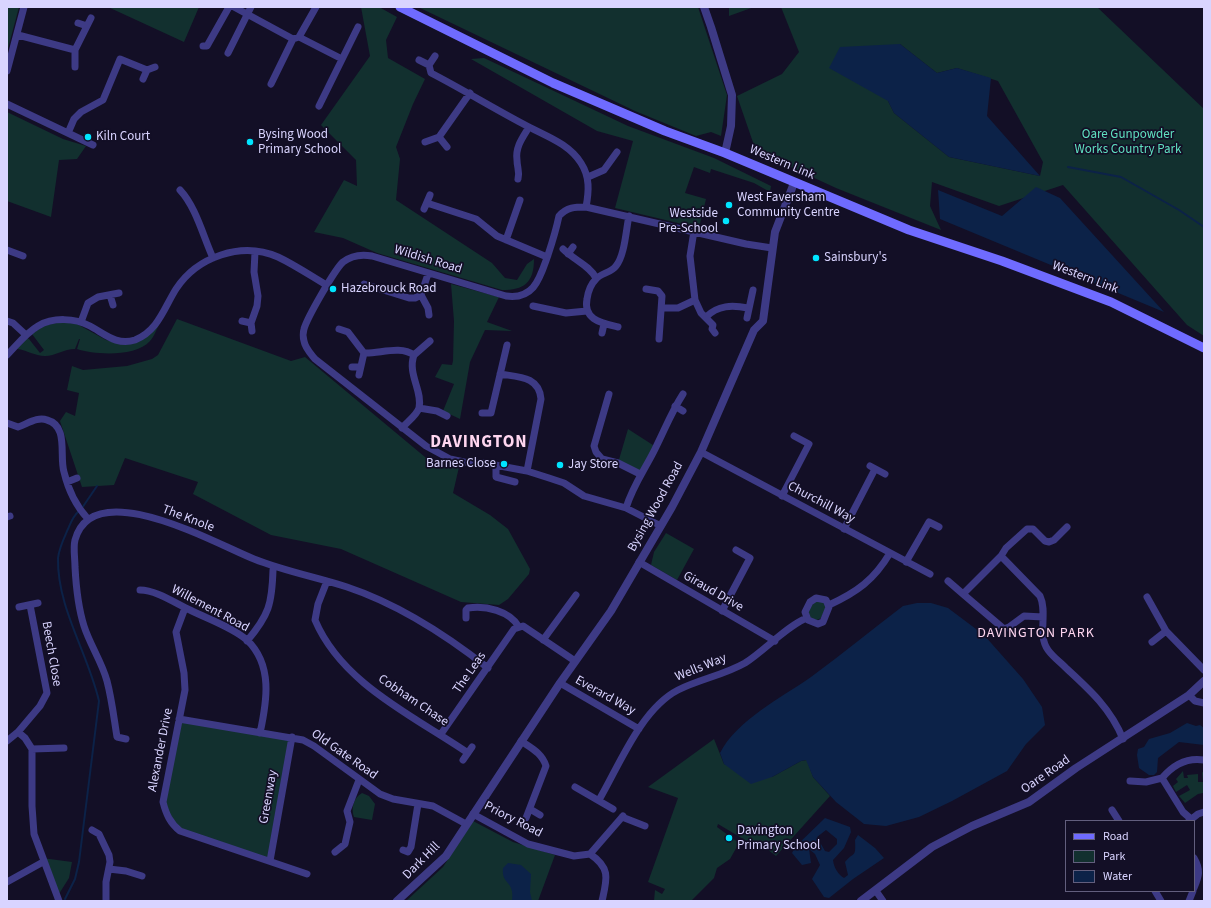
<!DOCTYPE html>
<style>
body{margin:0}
#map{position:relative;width:1211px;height:908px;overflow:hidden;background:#130f26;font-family:"Source Sans 3",sans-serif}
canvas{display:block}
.frame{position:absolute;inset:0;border:8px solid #d9d4ff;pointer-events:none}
.legend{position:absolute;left:1065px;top:820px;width:130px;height:72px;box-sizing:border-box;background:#130f26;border:1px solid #625e7d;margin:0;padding:5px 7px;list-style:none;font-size:12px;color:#d9d4ff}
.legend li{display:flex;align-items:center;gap:8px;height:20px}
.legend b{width:20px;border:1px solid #625e7d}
</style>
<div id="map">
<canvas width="1211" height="908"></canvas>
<div class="frame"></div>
<ul class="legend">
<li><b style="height:5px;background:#6f6bff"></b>Road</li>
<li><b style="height:11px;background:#12302f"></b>Park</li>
<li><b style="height:11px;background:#0c2248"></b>Water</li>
</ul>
</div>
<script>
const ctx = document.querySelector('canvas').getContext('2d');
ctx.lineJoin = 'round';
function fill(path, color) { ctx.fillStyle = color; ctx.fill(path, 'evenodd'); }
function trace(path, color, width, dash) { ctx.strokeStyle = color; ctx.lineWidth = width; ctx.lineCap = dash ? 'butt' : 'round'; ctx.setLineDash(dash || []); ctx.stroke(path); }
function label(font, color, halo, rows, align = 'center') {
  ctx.font = font + ' "Source Sans 3",sans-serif'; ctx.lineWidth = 3.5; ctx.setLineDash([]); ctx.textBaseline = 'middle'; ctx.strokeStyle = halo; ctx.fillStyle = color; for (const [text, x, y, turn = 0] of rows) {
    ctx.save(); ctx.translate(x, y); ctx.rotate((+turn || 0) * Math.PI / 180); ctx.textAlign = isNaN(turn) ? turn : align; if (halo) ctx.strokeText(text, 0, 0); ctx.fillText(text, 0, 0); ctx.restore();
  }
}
fill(new Path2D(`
 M7 7H19L7 52Z
 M108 7H199L184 42Z
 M361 7H379L397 17 386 40 388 58 425 79 413 104 396 147 400 159 396 200 492 263 505 278 517 280 527 264 534 259C534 283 524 290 502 290L377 253 343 238 314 232 344 180 357 186 356 160 321 125 370 56Z
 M418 7H698L727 95 721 136 711 132 696 136 635 111Z
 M729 7H754L729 16Z
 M781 7H1097L1204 109V336L1187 325 1063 185 999 206 932 182 930 206 941 230 836 188 756 151 737 96 782 74 799 52ZM900 44 937 73 957 68 998 81 1043 162 1040 176 949 157 894 113 888 101Z
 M484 58 628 126 714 158 771 186 770 192 754 183 711 169 710 173 694 167 685 193 706 199 699 228 615 208 633 141 597 131 471 59Z
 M7 112 63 139 86 146 77 159 59 160 51 217 7 201Z
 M451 284 499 297 487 322 512 331 485 330 470 362 460 419 443 411 454 384 435 377 442 364 452 365 453 361 454 321Z
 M177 319 291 361 305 357 425 457 459 467 453 493 490 515 508 529 530 569 529 574 508 599 499 605 461 602 341 549 271 535 193 494 198 482 125 458 114 485 82 487 60 421 66 412 75 416 79 393 67 390 72 366 83 370 127 366 152 359 158 355Z
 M61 322 77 324 106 340 122 344 159 325C156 330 154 337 150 341 136 357 95 355 77 349L80 339H79L75 349C64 349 55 356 45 356 35 356 27 350 17 349L27 338 29 339 40 353 44 350 32 334 43 326Z
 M628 429 656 447 640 474 618 463Z
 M666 533 694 549 677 580 651 565 654 552Z
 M816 600 823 602 826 607 821 618 817 620 810 618C806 610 811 606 816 600Z
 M179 719 292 737 270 861 180 831 163 802Z
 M714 739 724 764 772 777 801 761 807 760 813 777 830 796 776 856 763 846 760 849 718 824 717 827 739 843 730 859 717 868 714 878 691 901H654L655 890 662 894 665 889 648 882 678 798 648 787Z
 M1183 771 1184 778H1188L1187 775 1198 774V782H1203L1202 772 1204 773V796L1203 793 1198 794 1185 803 1179 796 1190 790 1187 785 1176 792 1173 786 1178 782 1176 779Z
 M362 793 369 796 375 804 372 820 354 817C351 809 353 798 362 793Z
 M473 821 513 842 555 855 538 901H406L443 867Z
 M42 858 72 862 69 878 57 897Z`), '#12302f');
fill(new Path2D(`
 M900 44 937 73 957 68 991 78 987 116 1040 176 949 157 894 113 888 101 829 68 840 47Z
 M1036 187 1060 198 1164 312 940 219 938 190 1002 216Z
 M917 603H931L948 608 984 635 1023 679 1042 707 1045 725 1026 744 1007 771 952 801 919 817 886 826 864 824 836 802 813 777 806 760 801 761 772 777 751 784 724 764 720 753C737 720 781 698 811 677 842 654 873 629 903 606Z
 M1187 723 1196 726 1200 725 1204 728V745L1179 742 1158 758 1157 772 1154 775H1149L1139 768 1137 755 1138 749 1144 747 1149 739 1170 733Z
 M825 818 850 827 851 832 844 848 833 860C834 868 838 874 844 878L848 875 845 862C854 851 856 859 855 840L858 835 875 848 884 858 853 879 829 898 824 897 812 879 820 865 815 854 809 849 811 863 802 865 792 853 795 847ZM826 830 837 839V844L829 852 825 851 817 837Z
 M508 863 521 865 531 874 530 892 532 901H512C515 880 501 885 503 868Z`), '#0c2248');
trace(new Path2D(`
 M1068 167 1121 177 1179 210 1204 227
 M82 508 97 486
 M65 899 75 879 79 862 99 701C88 653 57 608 58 558 59 548 64 538 68 529 71 522 73 516 79 511`), '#0c2248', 2);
trace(new Path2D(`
 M234 7 293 39 299 37 342 59
 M78 23 87 26
 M18 35 75 50
 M299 37 316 7
 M203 46H207L229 7
 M228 53 251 7
 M419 60 429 65 431 73C464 90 496 110 529 127 548 137 569 144 581 163 590 177 589 191 586 207
 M429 65 435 56
 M75 67V50L91 18
 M7 71 24 7
 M143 79 147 70 155 67
 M271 84 293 39
 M7 104 93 145
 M319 106 358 27
 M68 133 74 119 81 112 103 100 120 59 147 70
 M439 137 447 147
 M425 142 439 137 470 93
 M588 177 604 170 617 152
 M518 179C520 171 517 168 517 160 515 147 523 137 529 127
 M180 190C196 207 203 236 213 258
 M427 203 476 219 497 236 547 257
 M424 209 430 195
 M694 231 690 256 695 300 701 313 713 325 712 329 715 333
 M506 240 520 200
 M563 249C574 260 589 265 596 278
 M7 250 23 256
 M568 254 573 247
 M364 284 409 298H415L421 295 428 274
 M646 289 658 291 662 296 659 339
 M110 295 113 305
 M421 295 428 308 429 315
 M533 306 566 313 587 311
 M662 308H678L695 300
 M706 317C718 305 732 305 748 308
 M747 318 753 290
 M7 321 13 323 26 335
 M242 321 251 323
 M81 322 88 303 98 297 119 293
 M618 327C602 323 583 320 587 299 588 292 591 284 596 279 601 273 611 273 616 266 625 255 626 229 629 216
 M339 329 348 332 364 353C379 354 400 345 414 355 407 374 423 391 419 408 417 415 407 422 402 428
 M252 331 251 323 257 306 258 296 254 272 255 252
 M602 333 604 324
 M7 355C16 346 26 333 38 326 53 317 75 318 90 326 105 334 117 346 135 340 158 331 164 308 176 289 197 257 241 241 278 257 295 265 311 276 328 286
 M414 355 430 341
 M352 367H360
 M500 374C518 377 539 376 541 399L527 471
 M359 375 364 353
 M609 394 594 446 596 452 602 459 618 463 640 474
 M675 406 683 411
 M419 408 437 411 447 416
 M482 413H491L507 345
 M7 423 18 427C27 424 38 416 47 420 69 426 59 456 64 472 68 489 76 506 88 519
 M701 452 930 574
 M496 465V477L515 482
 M870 466 885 474
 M67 482 77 478
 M782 496 809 444 794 436
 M626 508C633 485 646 468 656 447 665 429 672 411 683 394
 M7 517 10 516
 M661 526 626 508 584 496 564 483 549 478 527 471 484 463 464 462 450 459 426 446 315 359C311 354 305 348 304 341 303 338 303 332 304 329 307 318 335 269 343 262 352 255 361 254 372 256L506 296C535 300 540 277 548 255 552 243 556 230 559 216 567 207 575 207 586 207L746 244 772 248
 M844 529 875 469
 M1001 556 1040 596C1048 613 1037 635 1048 650 1053 657 1060 662 1066 668 1090 690 1111 709 1123 739
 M639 562 775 641
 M906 562 929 522 939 527
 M327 581 318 604 315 620C342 684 414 716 468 753
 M948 581 963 594
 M140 590C156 590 175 603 190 610 208 619 232 627 247 640 273 665 267 701 260 733
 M1147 597 1166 631 1204 670
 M816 598 826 600 829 607 823 622 818 624 808 620 805 612 810 602Z
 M829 605C857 592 874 580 890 553
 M19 607 38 603
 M185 608 176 632 184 673 185 690 163 802C166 814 170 823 180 831L307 874
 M722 611 750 558 736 550
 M1043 617 1024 616 1009 627 1004 629 963 594 1001 556 1006 548 1027 529H1033L1045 541 1049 542 1054 540 1067 527
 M466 618V610L468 608C485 605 510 611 519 627
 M543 640 576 595
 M247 641C269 615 272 604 273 570
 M1152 642 1166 631
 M560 683 639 729
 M1189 695 1195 701 1204 703
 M179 719 303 740 314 746 380 794 393 799 433 806 466 824
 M18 732 25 738 32 749V806L34 834 59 901
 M441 734 514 629 523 626 575 661
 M126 739 117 737C114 719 112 700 107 681 102 662 90 645 84 626 78 607 76 586 75 567 75 558 73 548 75 540 93 473 218 545 254 559 284 571 316 577 347 587 398 604 446 635 488 668
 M7 741 18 732 40 706 47 693 30 605
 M521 741C531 748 542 753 546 766L526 818
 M32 749 64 748
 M463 760 472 747
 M1162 778C1173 765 1186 757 1204 760
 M1130 781 1146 782 1162 778 1183 812 1191 819
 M575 787 613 809
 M599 800C619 766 641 709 678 690 700 679 724 675 745 663 764 651 788 625 807 618
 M530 809 540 815
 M1112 810 1119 821
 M473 814 528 844 574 856 590 854C611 868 607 879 602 901
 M622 817 645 826
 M1189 821 1198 814 1204 812
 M92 830 99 834 109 855 110 862 106 882V901
 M403 850 408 852 411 847 418 804
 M335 852 345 844 350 822 347 811 359 780
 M590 854 623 816
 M1194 858C1201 870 1199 876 1194 888
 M270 861 292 737
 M109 869 126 871 142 876
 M7 882 43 862
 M876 891 883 901
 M1155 891 1161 901
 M1189 901 1193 891`), '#3d3a85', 7);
trace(new Path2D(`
 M704 7 711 27 732 95 731 126 725 153
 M397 901 446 856 560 683 611 611 672 507 701 452 754 330 763 321 775 232 794 183
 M861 901 932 847 972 826 1029 802 1076 768 1189 695 1204 681`), '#3d3a85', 8);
trace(new Path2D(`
 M400 7 553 83 665 131 725 153 909 230 1002 261 1111 302 1204 348`), '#6f6bff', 9);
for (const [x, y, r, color] of [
 [88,137,4,"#00e5ff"],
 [250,142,4,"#00e5ff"],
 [729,205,4,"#00e5ff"],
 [726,221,4,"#00e5ff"],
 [816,258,4,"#00e5ff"],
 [333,289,4,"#00e5ff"],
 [504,464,4,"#00e5ff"],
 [560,465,4,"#00e5ff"],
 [729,838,4,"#00e5ff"]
]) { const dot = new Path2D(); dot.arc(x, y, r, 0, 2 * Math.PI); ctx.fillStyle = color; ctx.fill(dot); trace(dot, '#130f26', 1.5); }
label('13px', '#d9d4ff', '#130f26', [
 ["Bysing Wood",258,135],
 ["Primary School",258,150],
 ["Kiln Court",96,137],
 ["West Faversham",737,198],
 ["Community Centre",737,213],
 ["Westside",718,214,"right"],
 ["Pre-School",718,229,"right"],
 ["Sainsbury's",824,258],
 ["Hazebrouck Road",341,289],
 ["Barnes Close",496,464,"right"],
 ["Jay Store",568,465],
 ["Davington",737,831],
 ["Primary School",737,846]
], 'left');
label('13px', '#5fe0c0', '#130f26', [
 ["Oare Gunpowder",1128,135],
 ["Works Country Park",1128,150]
]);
label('13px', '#d9d4ff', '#130f26', [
 ["Western Link",782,163,23],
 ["Wildish Road",428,260,17],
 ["Western Link",1085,278,21],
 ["Churchill Way",821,503,28],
 ["Bysing Wood Road",656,507,-61],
 ["The Knole",188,519,21],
 ["Giraud Drive",713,592,30],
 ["Willement Road",210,609,28],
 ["Beech Close",51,654,80],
 ["Wells Way",701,668,-22],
 ["The Leas",470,673,-55],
 ["Everard Way",605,696,29],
 ["Cobham Chase",413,701,34],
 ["Alexander Drive",161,750,-79],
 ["Old Gate Road",344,755,35],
 ["Oare Road",1046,775,-35],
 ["Greenway",269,797,-80],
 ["Priory Road",513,820,27],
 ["Dark Hill",422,861,-45]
]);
ctx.letterSpacing = '1px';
label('14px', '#ffd6f0', '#130f26', [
 ["DAVINGTON PARK",1036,634]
]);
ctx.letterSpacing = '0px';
ctx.letterSpacing = '1px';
label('bold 17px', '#ffd6f0', '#130f26', [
 ["DAVINGTON",479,443]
]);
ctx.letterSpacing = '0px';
</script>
